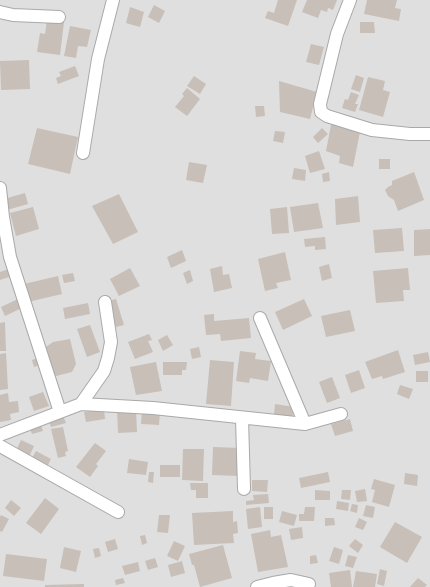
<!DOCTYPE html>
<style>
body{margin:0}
canvas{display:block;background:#f2efe9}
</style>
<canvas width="430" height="587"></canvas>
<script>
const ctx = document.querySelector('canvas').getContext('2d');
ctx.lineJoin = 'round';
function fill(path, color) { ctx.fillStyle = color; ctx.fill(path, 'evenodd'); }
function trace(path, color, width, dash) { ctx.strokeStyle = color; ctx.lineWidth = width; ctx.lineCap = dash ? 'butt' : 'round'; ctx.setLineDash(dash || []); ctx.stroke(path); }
fill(new Path2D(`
 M0 0H430V587H0Z`), '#e0dfdf');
fill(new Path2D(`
 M278 0H297L288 26 265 18 268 11 274 13Z
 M307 0H337L333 10 328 8 327 12 321 10 318 18 302 12Z
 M367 0H397L395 8 401 9 399 21 364 14Z
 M154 5 165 11 159 23 148 17Z
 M130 7 144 12 140 27 126 23Z
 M47 20 64 22 60 55 37 52 40 33 45 34Z
 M360 22H374L375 33H360Z
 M70 26 91 30 87 47 78 46 76 58 64 56Z
 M311 44 324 47 319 65 306 62Z
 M29 60 30 89 1 90 0 61Z
 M75 66 79 76 58 84 56 78 61 76 59 72Z
 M356 75 364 78 360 92 351 89Z
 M194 76 206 84 200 94 187 86Z
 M368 77 385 81 383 90 390 92 383 117 359 110Z
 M279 81 317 92 310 119 280 112Z
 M187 88 200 99 187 116 175 107 184 96 182 94Z
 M351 92 359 95 355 104H358L355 112 342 108 345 99 348 100Z
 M255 106H264L265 116 256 117Z
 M332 120 361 127 353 167 339 163 340 156 326 151Z
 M37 128 78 137 70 174 28 164Z
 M322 128 328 134 318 143 313 137Z
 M275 131 285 132 283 143 273 141Z
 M319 151 325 169 310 173 305 156Z
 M379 159H390V169H379Z
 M189 162 207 165 203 183 186 180Z
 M294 168 306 170 305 181 292 179Z
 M329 172 330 181 323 182 322 174Z
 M414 172 424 200 398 211 394 200 388 196 385 190 388 187 392 185V181Z
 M25 193 28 204 7 210 4 199Z
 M119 194 138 232 113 244 92 206Z
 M358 196 360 222 336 225 335 199Z
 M318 203 323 228 294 232 290 207Z
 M33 207 39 229 16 236 10 213Z
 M287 207 289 233 272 234 270 209Z
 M402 228 404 251 375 253 373 230Z
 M430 229V255L414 256V230Z
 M325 237 326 249 315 250V246L305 247 304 239Z
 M182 250 186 261 171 268 167 257Z
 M285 252 291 280 276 283 278 288 265 291 258 259Z
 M329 264 332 278 322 281 319 267Z
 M222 266 223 275 229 274 232 288 214 292 210 269Z
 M130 268 140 286 119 296 110 279Z
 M408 268 410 290H403L404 301 376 303 373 271Z
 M9 269 12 276 0 280V272Z
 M190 270 193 281 187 284 183 273Z
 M73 273 75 281 64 283 62 275Z
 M58 276 62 294 28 302 24 284Z
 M20 298 24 307 5 316 1 307Z
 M116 299 124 325 116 327 108 301Z
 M304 299 312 316 283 330 275 312Z
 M88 303 90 314 65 319 63 308Z
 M350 310 355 331 326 337 321 316Z
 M214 314V321L249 318 251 338 221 341 220 334 206 335 204 315Z
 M5 322 6 351H0V323Z
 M90 325 100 352 87 357 77 329Z
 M149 334 152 340 148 341 153 352 135 359 128 342Z
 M167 335 173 345 163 351 158 340Z
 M70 339 76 364 72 372 56 376 51 374 43 349 53 342Z
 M199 347 201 357 192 359 190 349Z
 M398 350 405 372 383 379 382 376 372 379 365 362Z
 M240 351 256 353 255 359 271 361 268 381 250 378 249 383 236 381Z
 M428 352 430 362 415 365 413 355Z
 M6 353 8 389 0 390V354Z
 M38 358 40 365 34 367 32 360Z
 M210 360 234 362 231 406 206 404Z
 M156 362 162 391 136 395 130 367Z
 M163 362H187L186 370H182V375H163Z
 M359 370 365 388 351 393 345 375Z
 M416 371H428V382H416Z
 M332 377 340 398 327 403 319 382Z
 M400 385 413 389 409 399 397 394Z
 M43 392 49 406 34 411 29 397Z
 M8 393 9 402 18 401 19 412 10 414 11 420 0 422V395Z
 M275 404 294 407 292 418 274 415Z
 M104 409 105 419 86 422 84 412Z
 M136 409 137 432 118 433 117 410Z
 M142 410 160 411 159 425 141 424Z
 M62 413 66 423 51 427 48 417Z
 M350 419 353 431 335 436 331 424Z
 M40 422 43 431 32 434 29 426Z
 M63 427 68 451 65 452 66 456 58 458 51 429Z
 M21 440 34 446 28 459 15 453Z
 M95 443 106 451 96 464 98 466 90 477 76 467Z
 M213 447 240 448 239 476 212 475Z
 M183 449H204L203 481 182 480Z
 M36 451 51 459 47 467 32 458Z
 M129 459 148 462 146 475 127 473Z
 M160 465H180V477H160Z
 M149 472H154L153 483 148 482Z
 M328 472 330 482 301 488 299 478Z
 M405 473 418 475 417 486 404 484Z
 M374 479 395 485 389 507 372 502 375 490 371 489Z
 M252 480H268L267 492 252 491Z
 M190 483H208V498H196V490H191Z
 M365 489 367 501 357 502 355 491Z
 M315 490 330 491V500H315Z
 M342 490H351L350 500 341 499Z
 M268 494 269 503 246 505V501L254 500 253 495Z
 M45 498 59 509 41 534 26 523Z
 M11 500 21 508 14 516 5 508Z
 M337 501 349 503 348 511 336 509Z
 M352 504 358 505 357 513 350 511Z
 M366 505 375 507 373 518 363 516Z
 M260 507 262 527 248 529 246 509Z
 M264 507H273V519H264Z
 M305 507H315L314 521H299V514H304Z
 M233 511V522L237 521 238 533 233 534 234 543 194 545 192 513Z
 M282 511 297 515 294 526 279 522Z
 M1 515 9 519 2 532 0 531V517Z
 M159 515H170L168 533 157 532Z
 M325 518H334L335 525 325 526Z
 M359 518 367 522 363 530 355 527Z
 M395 522 422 537 407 563 380 547Z
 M302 527 303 538 291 540 289 529Z
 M270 530 271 537 281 535 288 567 258 572 251 534Z
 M145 535 147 543 142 545 140 536Z
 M115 539 118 549 108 552 105 542Z
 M355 539 363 545 358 553 349 546Z
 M174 541 185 546 178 561 167 556Z
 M223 545 232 578 200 587 194 565H192L189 554Z
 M64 547 81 551 76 572 60 568Z
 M334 547 343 550 339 564 329 561Z
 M99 548 101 556 95 558 93 549Z
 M6 554 47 559 44 581 3 576Z
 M316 555 318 563 310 564V556Z
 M348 555 357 557 353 568 345 566Z
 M155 558 158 567 148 570 145 561Z
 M182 561 185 573 171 577 168 565Z
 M138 562 140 571 125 575 122 566Z
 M380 569 387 571 384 586 377 584Z
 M350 570 352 587H331L329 573Z
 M356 571 377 574 375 587H353Z
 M123 578 125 583 116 585 115 580Z
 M418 578 427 585 425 587H410Z
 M84 584V587H45V585Z`), '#c7bfb8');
const minor = new Path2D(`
 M350 0 337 34 320 104 321 112 327 116 372 130 410 134H430
 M0 12 13 15 59 17
 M83 153 98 59 113 0
 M0 188 3 217 10 257 60 412
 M260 318 305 424
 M81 404 153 408 305 424 341 414
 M242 418 244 489
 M0 435 81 404 104 371 108 358 111 342 105 302
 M0 446 118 512
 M257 587 273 583 291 580 309 584`);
trace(minor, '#a9a9a9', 14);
trace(minor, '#fff', 12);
</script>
